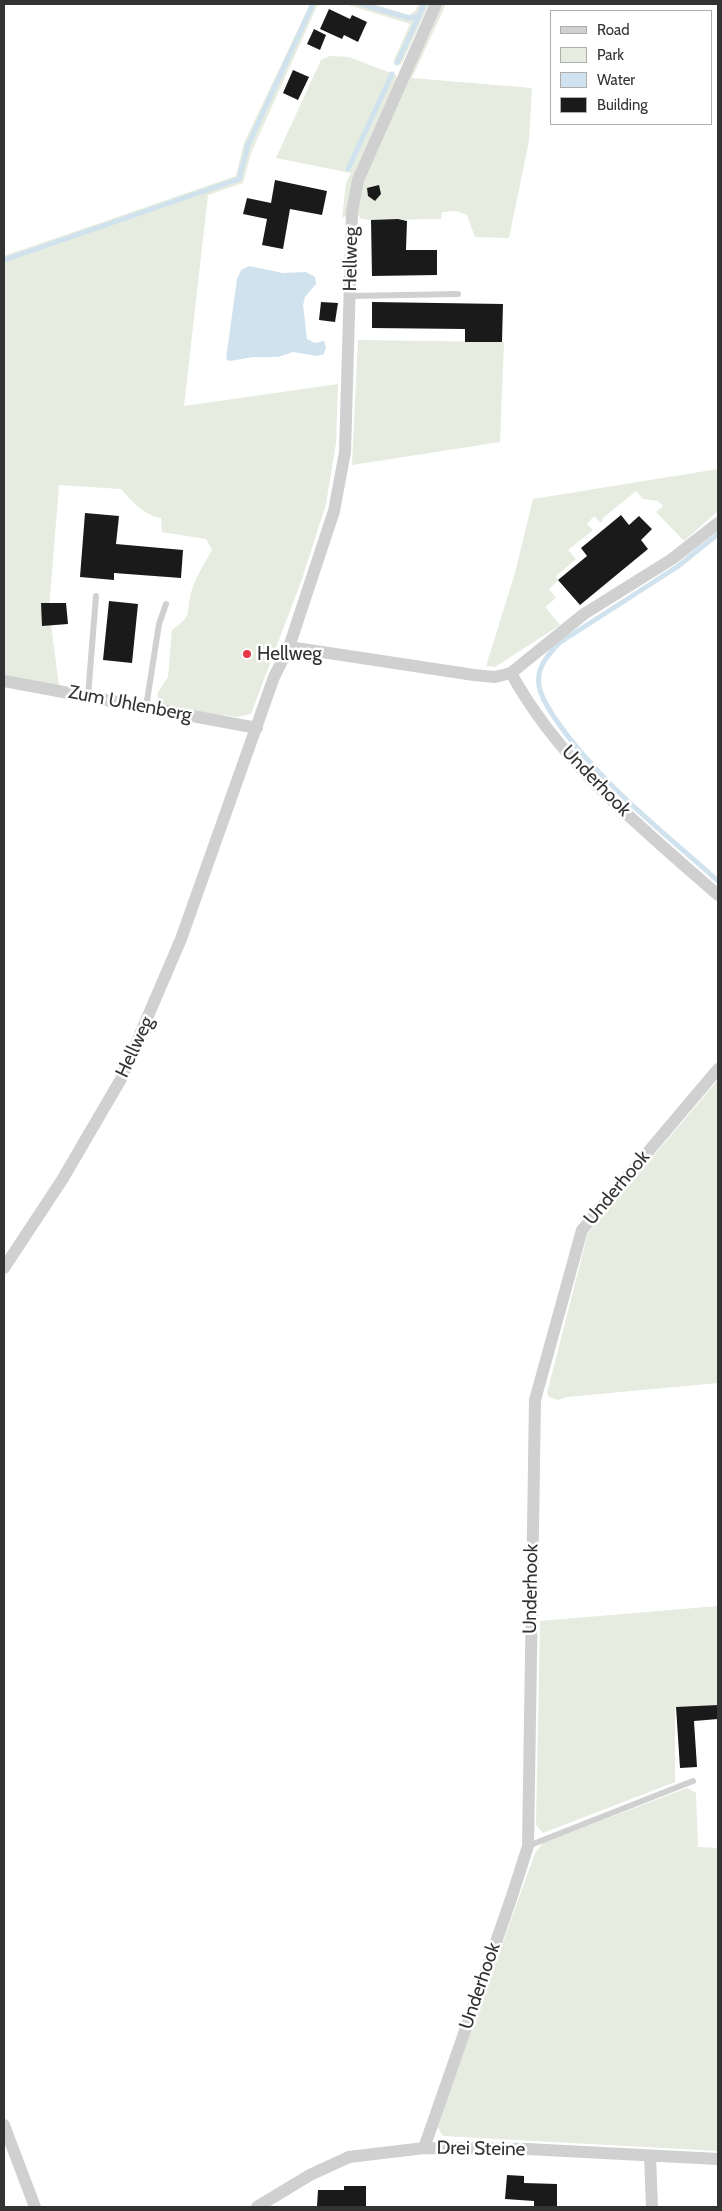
<!DOCTYPE html>
<style>
body{margin:0}
#map{position:relative;width:722px;height:2211px;overflow:hidden;background:#fff;font-family:Cabin,sans-serif}
canvas{display:block}
.frame{position:absolute;inset:0;border:5px solid #333;pointer-events:none}
.legend{position:absolute;left:550px;top:10px;width:162px;height:115px;box-sizing:border-box;background:#fff;border:1px solid #adadad;margin:0;padding:6px 9px;list-style:none;font-size:15px;color:#333}
.legend li{display:flex;align-items:center;gap:10px;height:25px}
.legend b{width:25px;border:1px solid #adadad}
</style>
<div id="map">
<canvas width="722" height="2211"></canvas>
<div class="frame"></div>
<ul class="legend">
<li><b style="height:6px;background:#d0d0d0"></b>Road</li>
<li><b style="height:14px;background:#e6ecdf"></b>Park</li>
<li><b style="height:14px;background:#cfe2ee"></b>Water</li>
<li><b style="height:14px;background:#1a1a1a"></b>Building</li>
</ul>
</div>
<script>
const ctx = document.querySelector('canvas').getContext('2d');
ctx.lineJoin = 'round';
function fill(path, color) { ctx.fillStyle = color; ctx.fill(path, 'evenodd'); }
function trace(path, color, width, dash) { ctx.strokeStyle = color; ctx.lineWidth = width; ctx.lineCap = dash ? 'butt' : 'round'; ctx.setLineDash(dash || []); ctx.stroke(path); }
function label(font, color, halo, rows, align = 'center') {
  ctx.font = font + ' Cabin,sans-serif'; ctx.lineWidth = 5; ctx.setLineDash([]); ctx.textBaseline = 'middle'; ctx.strokeStyle = halo; ctx.fillStyle = color; for (const [text, x, y, turn = 0] of rows) {
    ctx.save(); ctx.translate(x, y); ctx.rotate((+turn || 0) * Math.PI / 180); ctx.textAlign = isNaN(turn) ? turn : align; if (halo) ctx.strokeText(text, 0, 0); ctx.fillText(text, 0, 0); ctx.restore();
  }
}
fill(new Path2D(`
 M310 4H318L251 153 243 183 208 195 184 406 338 384 336 443 326 504 302 579 251 714 236 717 161 706 157 694 168 677 172 630C193 615 186 614 191 593 194 579 205 563 212 550L206 539 162 532 161 518C142 514 133 502 121 489L59 485 49 609 59 686 4 676V256L236 176 244 143Z
 M345 4H373L409 15 415 11 419 4H429L401 65 393 62 410 24Z
 M440 4H446L412 78 532 88 529 141 509 238 475 237 467 215 456 211 442 212 441 219 371 220 361 219 357 213 361 183Z
 M330 56 349 57 396 75 397 81 347 216 342 218 346 183 351 173 276 158 321 60Z
 M358 340 504 342 500 442 352 465Z
 M718 469V511L684 541 656 512 663 506 658 501 643 499 636 491 603 518 601 523 594 516 587 524 593 530 568 550 576 559 556 576 558 580 549 589 556 598 545 607 560 625 495 667 486 666 515 573 533 499Z
 M718 1080V1383L567 1397 558 1400 549 1397 547 1393 588 1233Z
 M718 1606V1705L675 1708V1782L543 1833 536 1825 540 1621Z
 M687 1788 696 1793 698 1847 718 1848V2151L443 2136 437 2126 535 1853 543 1843Z`), '#e6ecdf');
fill(new Path2D(`
 M249 266 283 273 306 272 315 277 316 284 305 297 303 305 307 339 315 343 324 341 326 347 324 354 317 356 293 352 278 357H253L230 361 226 359 237 279 241 270Z`), '#cfe2ee');
trace(new Path2D(`
 M361 4 409 18 419 16 424 4
 M397 63 419 16
 M348 169 392 74
 M4 260 239 179 248 145 313 4
 M718 534 677 567 559 643C547 656 536 668 539 686 541 698 548 707 554 717 597 781 661 830 718 881`), '#cfe2ee', 5);
fill(new Path2D(`
 M329 9 350 19 352 15 367 22 358 42 344 35 342 39 320 29Z
 M314 29 326 35 320 50 307 44Z
 M293 70 309 77 298 100 283 93Z
 M275 180 327 191 322 215 290 209 283 249 262 245 267 219 243 214 247 198 271 203Z
 M379 185 381 194 375 201 368 196 367 188Z
 M398 219 407 221 406 250H437V275L372 276 371 220Z
 M321 302 338 303 335 322 319 320Z
 M372 302 503 304 502 342H465V329L372 328Z
 M85 513 119 516 116 544 183 550 181 578 114 573V580L80 577Z
 M621 515 629 525 639 516 652 529 641 540 648 549 580 605 558 580 587 556 581 548Z
 M109 601 138 604 132 663 103 660Z
 M41 603H66L68 624 42 626Z
 M718 1705V1719L694 1721 697 1767 680 1768 676 1707Z
 M507 2175 524 2176V2183L557 2184V2207H534V2201L505 2199Z
 M344 2186H366V2207L317 2206 318 2190H344Z`), '#1a1a1a');
trace(new Path2D(`
 M351 296 458 294
 M88 696 96 596
 M146 707 159 624 166 604
 M528 1846 693 1781`), '#d0d0d0', 6);
trace(new Path2D(`
 M289 647 474 675 495 677 511 673 584 614 672 559 718 523
 M511 673C560 763 642 828 718 895
 M4 681 257 728
 M4 1268 62 1180 121 1079 181 939 274 677 289 647 334 511 345 452 352 212 358 180 436 4
 M4 2125 35 2207
 M424 2148 511 1899 528 1846 535 1400 582 1230 718 1069
 M650 2156 652 2207
 M257 2207 310 2175 349 2157 424 2148 527 2149 718 2159`), '#d0d0d0', 12);
for (const [x, y, r, color] of [
 [247,654,5,"#e63946"]
]) { const dot = new Path2D(); dot.arc(x, y, r, 0, 2 * Math.PI); ctx.fillStyle = color; ctx.fill(dot); trace(dot, '#fff', 2); }
label('19px', '#333', '#fff', [
 ["Hellweg",351,259,-89],
 ["Zum Uhlenberg",130,704,11],
 ["Underhook",596,781,46],
 ["Hellweg",135,1047,-65],
 ["Underhook",617,1188,-50],
 ["Underhook",531,1589,-89],
 ["Underhook",480,1986,-71],
 ["Drei Steine",481,2149,1]
]);
label('19px', '#333', '#fff', [
 ["Hellweg",257,654]
], 'left');
</script>
